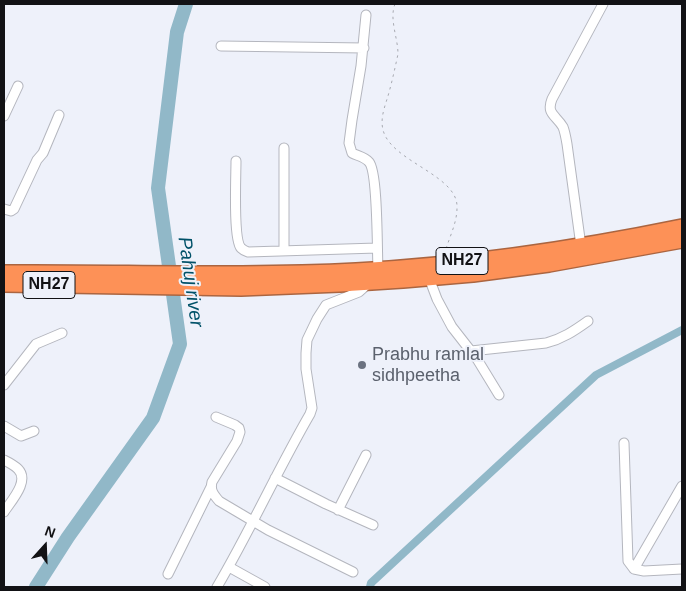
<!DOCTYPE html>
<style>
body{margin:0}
#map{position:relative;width:686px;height:591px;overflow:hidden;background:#eef1fa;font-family:Helvetica,sans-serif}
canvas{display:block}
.frame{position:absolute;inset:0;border:5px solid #121215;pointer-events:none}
.north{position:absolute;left:20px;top:521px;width:50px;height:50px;-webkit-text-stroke:4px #eef1fa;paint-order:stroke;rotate:20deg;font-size:14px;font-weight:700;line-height:20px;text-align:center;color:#121215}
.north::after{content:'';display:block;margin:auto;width:18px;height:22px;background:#121215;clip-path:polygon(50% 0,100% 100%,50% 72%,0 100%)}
</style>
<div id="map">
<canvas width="686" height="591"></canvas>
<div class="frame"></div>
<div class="north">N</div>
</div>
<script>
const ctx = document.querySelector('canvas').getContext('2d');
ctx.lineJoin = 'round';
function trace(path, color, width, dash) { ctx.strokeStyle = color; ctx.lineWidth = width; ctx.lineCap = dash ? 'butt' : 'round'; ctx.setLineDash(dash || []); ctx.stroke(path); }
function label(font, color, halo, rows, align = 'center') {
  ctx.font = font + ' Helvetica,sans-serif'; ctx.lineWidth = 4; ctx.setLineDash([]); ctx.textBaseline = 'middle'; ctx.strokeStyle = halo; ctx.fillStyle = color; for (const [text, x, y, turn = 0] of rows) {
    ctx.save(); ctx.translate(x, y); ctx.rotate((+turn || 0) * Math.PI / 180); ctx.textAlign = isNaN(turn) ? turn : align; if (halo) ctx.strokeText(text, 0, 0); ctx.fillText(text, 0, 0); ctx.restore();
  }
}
trace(new Path2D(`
 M370 587 371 583 596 375 682 330`), '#91b8c8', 8);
trace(new Path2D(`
 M36 587 68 537 153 418 180 344 158 188 177 32 186 4`), '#91b8c8', 14);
const street = new Path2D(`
 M366 15 361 66 352 120 349 143 352 153C358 156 365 157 369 162 378 172 377 251 378 269
 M221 46 364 48
 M4 116 18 86
 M236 161C236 176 233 239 241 248 243 250 245 251 248 252L377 248
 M4 209 11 211 14 209 37 160 43 153 59 115
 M581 246 567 144C566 138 565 132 563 127 556 115 546 114 552 99L603 4
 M284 251V148
 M429 278 437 299 452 327 477 359 499 395
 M471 351 546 343C562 339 574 331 588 321
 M4 385 36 344 62 333
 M216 417 235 425 239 428 240 432 237 441 212 482C210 490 213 494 219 501L268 530 353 572
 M4 426 21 436 34 431
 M624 443 628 561 634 569 644 571 682 569
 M4 460C8 462 14 465 18 469 30 481 11 501 4 512
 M275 478 326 504 373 525
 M338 510 366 455
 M229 567 265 587
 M634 569 682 486
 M168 574 211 487
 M217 587C250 531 277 471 310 414L312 408 306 369V353L307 340 317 319 326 305 359 292 369 283`);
const highway = new Path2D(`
 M4 273C121 272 239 277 356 271 465 265 575 249 682 227
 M4 284 241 288 340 284 403 280 473 274 549 264 682 240`);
trace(street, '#b4b6be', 11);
trace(highway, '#ab6540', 18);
trace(new Path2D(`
 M395 4C389 19 398 38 398 54 395 68 392 82 388 96 385 106 380 118 383 130 391 162 459 175 457 208 457 223 449 238 445 252`), '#a7a9b0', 1, [2.5, 4]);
trace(street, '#fff', 9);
trace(highway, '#fd9157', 15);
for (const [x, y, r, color] of [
 [362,365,5,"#6b7280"]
]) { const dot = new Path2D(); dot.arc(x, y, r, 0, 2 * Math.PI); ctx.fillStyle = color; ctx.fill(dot); trace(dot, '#eef1fa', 2); }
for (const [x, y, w] of [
 [462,261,52],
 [49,285,52]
]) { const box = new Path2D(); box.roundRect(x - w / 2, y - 13.5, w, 27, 4); ctx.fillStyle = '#eef1fa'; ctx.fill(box); trace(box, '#121215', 1); }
label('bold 16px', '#121215', null, [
 ["NH27",462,261],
 ["NH27",49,285]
]);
label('18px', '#5b616d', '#eef1fa', [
 ["Prabhu ramlal",372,355],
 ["sidhpeetha",372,376]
], 'left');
label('italic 19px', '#005168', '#eef1fa', [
 ["Pahuj river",190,282,82]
]);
</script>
